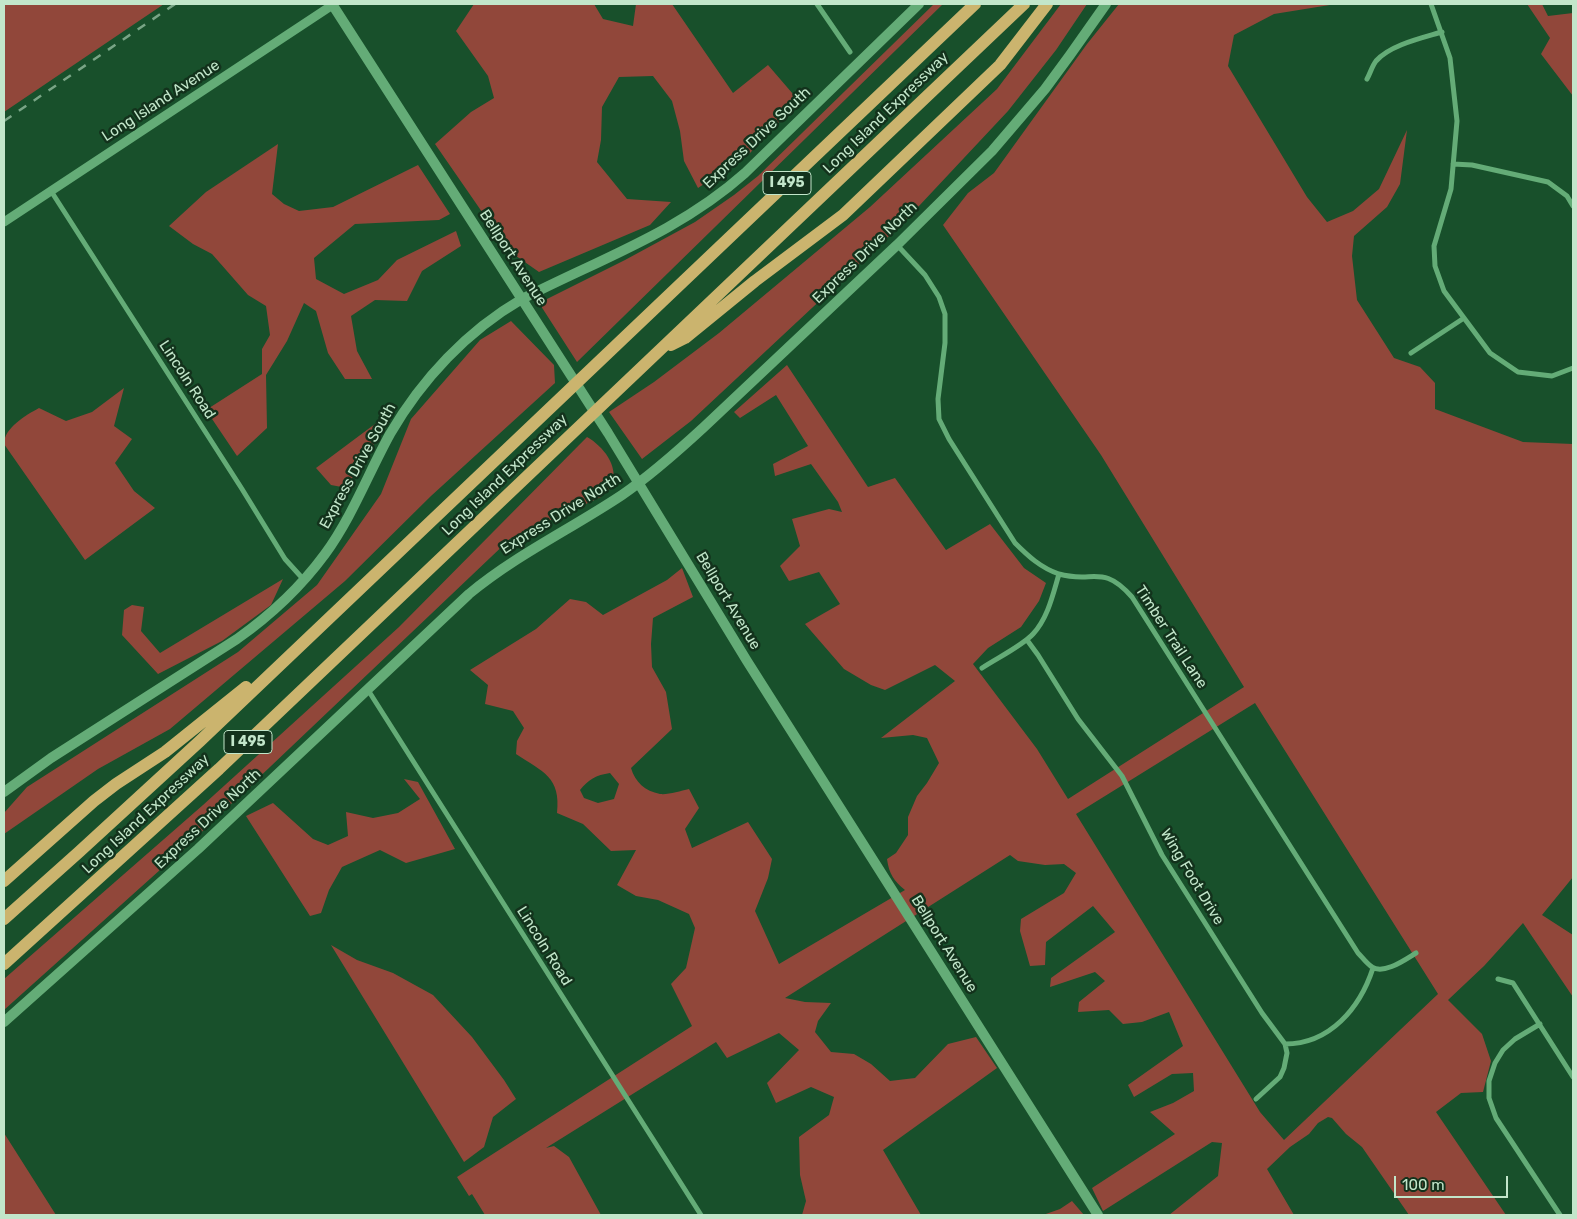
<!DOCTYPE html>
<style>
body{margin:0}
#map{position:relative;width:1577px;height:1219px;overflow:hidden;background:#18502b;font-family:Rubik,sans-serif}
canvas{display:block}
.frame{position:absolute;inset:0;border:5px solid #c2e6ca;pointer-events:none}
.scale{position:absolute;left:1394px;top:1176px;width:114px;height:22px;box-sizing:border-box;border:2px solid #c2e6ca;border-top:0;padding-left:6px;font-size:15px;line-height:18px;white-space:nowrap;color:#c2e6ca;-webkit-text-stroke:4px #13321c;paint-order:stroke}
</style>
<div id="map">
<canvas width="1577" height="1219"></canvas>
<div class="frame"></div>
<div class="scale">100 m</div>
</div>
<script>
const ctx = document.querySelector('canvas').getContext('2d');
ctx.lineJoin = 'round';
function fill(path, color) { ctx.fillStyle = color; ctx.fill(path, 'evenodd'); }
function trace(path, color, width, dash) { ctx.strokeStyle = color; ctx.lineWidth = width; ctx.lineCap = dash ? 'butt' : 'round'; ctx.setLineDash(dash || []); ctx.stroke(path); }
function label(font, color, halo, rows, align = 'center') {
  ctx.font = font + ' Rubik,sans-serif'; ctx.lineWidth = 5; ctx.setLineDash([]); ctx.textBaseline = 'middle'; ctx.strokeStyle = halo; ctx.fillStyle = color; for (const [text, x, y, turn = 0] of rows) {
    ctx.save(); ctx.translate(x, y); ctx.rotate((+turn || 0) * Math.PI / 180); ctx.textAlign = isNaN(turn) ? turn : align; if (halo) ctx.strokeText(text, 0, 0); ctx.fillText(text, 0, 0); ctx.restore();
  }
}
fill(new Path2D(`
 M4 4H164L4 112Z
 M474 4H594L603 19 633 26 636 4H672L733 93 768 65 799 101 750 153 698 188 684 161 680 131 672 101 653 76 619 77 602 107 601 140 597 162 627 199 671 202 650 225 539 272 509 251 435 144 471 112 494 98 488 76 456 31Z
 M934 4H943L577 362 539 303 625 260 695 222 734 195 758 176Z
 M1061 4H1087L1056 50 1008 111 904 222 691 421 642 459 609 412 654 382 719 333 870 207 997 89Z
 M1119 4H1336L1274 14 1234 35 1228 66 1307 197 1327 222 1353 211 1379 189 1407 130 1400 184 1387 207 1354 236 1352 256 1357 300 1394 358 1420 367 1435 383V409L1523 442 1573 444V877L1542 915 1573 935V997L1523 923 1484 966 1448 1000 1482 1034 1491 1061 1483 1092 1461 1093 1436 1112 1506 1215H1409L1362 1147 1346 1134 1332 1118 1328 1117 1318 1123 1309 1134 1290 1147 1267 1169 1294 1215H1169L1218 1176 1222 1143 1212 1142 1103 1211 1092 1188 1175 1134 1150 1112 1173 1103 1194 1091 1193 1073 1172 1074 1134 1097 1128 1085 1183 1046 1169 1012 1142 1022 1123 1024 1109 1010 1078 1012 1079 1002 1105 981 1095 972 1050 987 1051 978 1115 932 1093 906 1046 942 1045 965 1030 966 1020 931 1021 919 1064 893 1076 873 1064 864 1045 865 1018 861 1010 855 785 998 805 1002 831 1003 818 1021 815 1032 831 1052 854 1054 871 1064 890 1081 915 1078 948 1044 976 1037 997 1068 883 1150 921 1215H802L806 1201 800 1175 799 1137 829 1115 834 1097 811 1087 776 1103 767 1083 799 1050 779 1033 727 1058 716 1042 546 1148 554 1146 569 1157 601 1215H485L472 1194 469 1196 457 1177 692 1026 671 984 686 968 695 928 689 914 658 900 636 896 617 885 636 850 611 851 583 824 557 813C561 777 543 772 516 754L517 741 524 728 513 711 485 704 488 685 470 670 536 629 570 599 586 602 603 615 667 580 682 568 693 597 653 618 651 644 652 667 666 692 672 729 631 768C635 782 645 791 660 794 668 795 680 791 689 789L699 808 685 829 692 848 748 822 772 859 768 878 755 911 779 964 905 890C894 881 889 874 887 859L896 853 908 835V817L917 796 927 783 939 763 927 738 913 735 881 738 955 681 935 665 885 690 871 685 844 669 805 624 840 604 819 572 789 581 780 566 800 546 792 519 829 509 842 512 838 502 811 464 775 476 773 464 808 446 776 395 740 418 734 412 787 365 868 487 895 478 946 550 990 524 1024 568 1046 583 1039 601 1021 627 988 648 973 664 1037 749 1068 799 1244 687 1101 455 943 225 968 193 994 173 1087 44ZM1255 703 1438 994 1284 1140 1260 1112 1076 814ZM610 773 619 784 614 799 598 803 584 798 580 790C588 780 596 775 610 773Z
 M1527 4H1542L1548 16 1573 13V96L1541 54 1550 38Z
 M278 144 272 194 284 204 299 211 333 207 418 165 450 214 439 220 355 224 314 258 316 279 344 294 378 280 397 260 456 231 461 246 422 271 407 301 375 300 351 316 357 351 372 379H345L328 353 316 311 304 303 287 341 266 375 267 428 237 456 206 410 262 374V349L270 335 266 306 248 295 212 254 193 244 169 226 206 192Z
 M511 321 554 365 555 383 431 496 345 581 170 729 98 769 4 834V813L27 787 238 652 317 585 381 494 411 419 480 340Z
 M124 388 114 426 132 439 115 463 134 491 155 508 85 560 4 444C4 428 26 415 39 408L66 421 92 412Z
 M387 415 380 435 356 471 347 488 331 485 316 468Z
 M587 437C603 446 619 466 612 485 610 489 604 494 601 497L511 538 190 843 4 1010V979L203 805 399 627Z
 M283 579 271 605 222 641 158 674 122 635 124 610 132 605 144 607 141 631 160 653Z
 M404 779 418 782 455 849 406 863 380 850 342 867 329 890 321 913 310 916 246 816 273 803 313 839 328 845 348 836 346 812 373 818 398 813 420 799Z
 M331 945 357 960 393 973 433 995 472 1037 504 1080 516 1099 493 1117 484 1147 464 1162Z
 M4 1133 56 1215H4Z
 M1072 1201 1084 1215H1043L1060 1209Z`), '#91473a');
trace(new Path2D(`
 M817 4 850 52
 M1431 4 1450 58 1457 121 1451 189 1434 246 1435 266 1444 291 1490 353 1518 372 1552 376 1573 368
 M1367 79C1370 74 1372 66 1376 61 1390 45 1422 38 1442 32
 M1453 164 1472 165 1548 182 1567 196 1573 206
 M51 191 242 489 285 559 304 580
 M897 245 925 275 939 297 945 314V343L938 399 939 419 949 439 1015 543C1028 556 1041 568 1059 574 1093 584 1102 563 1132 597L1358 953C1362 957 1367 964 1372 967 1384 975 1406 959 1416 953
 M1411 353 1464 318
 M1027 640 1038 655 1078 719 1122 776 1162 855 1262 1013 1285 1044 1287 1053 1284 1068 1280 1077 1256 1099
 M982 668C997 658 1022 646 1033 634 1048 618 1053 594 1059 574
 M368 690 701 1215
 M1498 979 1513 983 1573 1077
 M1540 1024 1515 1039 1503 1050 1495 1063 1489 1081V1098L1496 1118 1560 1215
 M1285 1044C1330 1044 1360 1008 1373 968`), '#64ac77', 5);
trace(new Path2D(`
 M4 222 334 4`), '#64ac77', 9);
trace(new Path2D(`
 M332 4 608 433 747 661 1098 1215
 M4 792 51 758 237 639C271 615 300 588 325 554 352 517 368 474 390 434 422 379 467 331 522 299 600 259 679 232 745 173L919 4
 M4 1022 198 849 469 594C516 555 571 529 622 495 651 475 678 451 704 427L897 245 992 151 1045 89 1070 55 1106 4`), '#64ac77', 10);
trace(new Path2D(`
 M671 345 685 338 755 281 843 215 1000 65 1047 4
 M4 881 94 801 116 784 165 752 246 687
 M4 919 79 852 200 741 975 4
 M4 964 219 769 1024 4`), '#cbb46e', 12);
trace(new Path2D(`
 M4 121 175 4`), '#79a586', 2.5, [9, 9]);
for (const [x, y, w] of [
 [787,183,48],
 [248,742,48]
]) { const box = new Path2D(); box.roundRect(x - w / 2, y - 11.5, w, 23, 4); ctx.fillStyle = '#13321c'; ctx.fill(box); trace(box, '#c2e6ca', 1); }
label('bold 14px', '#c2e6ca', null, [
 ["I 495",787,183],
 ["I 495",248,742]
]);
label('15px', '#c2e6ca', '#13321c', [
 ["Long Island Avenue",161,101,-33],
 ["Long Island Expressway",886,113,-44],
 ["Express Drive South",757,138,-43],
 ["Express Drive North",865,253,-44],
 ["Bellport Avenue",513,258,57],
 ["Lincoln Road",187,380,57],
 ["Express Drive South",358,466,-61],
 ["Long Island Expressway",505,475,-44],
 ["Express Drive North",561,514,-32],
 ["Bellport Avenue",728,601,59],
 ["Timber Trail Lane",1171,637,57],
 ["Long Island Expressway",146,814,-43],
 ["Express Drive North",208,819,-43],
 ["Wing Foot Drive",1192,877,59],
 ["Bellport Avenue",944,944,58],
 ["Lincoln Road",544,946,58]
]);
</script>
